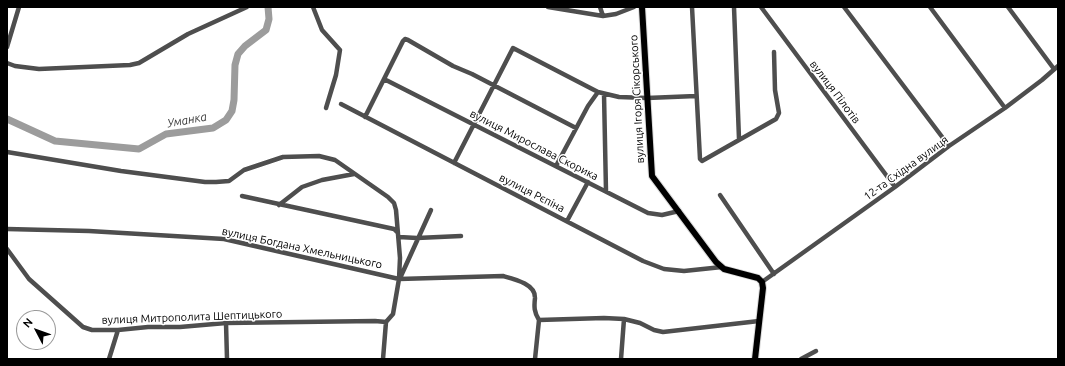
<!DOCTYPE html>
<meta charset="utf-8">
<style>
body{margin:0}
#map{position:relative;width:1065px;height:366px;overflow:hidden;background:#fff;font-family:Ubuntu,sans-serif}
canvas{display:block}
.frame{position:absolute;inset:0;border:8px solid #000;pointer-events:none}
.north{position:absolute;left:16px;top:310px;width:40px;height:40px;box-sizing:border-box;background:#fff;border:1px solid #999;border-radius:50%;rotate:311deg;font-size:11px;font-weight:700;line-height:16px;text-align:center;color:#000}
.north::after{content:'';display:block;margin:auto;width:14px;height:18px;background:#000;clip-path:polygon(50% 0,100% 100%,50% 72%,0 100%)}
</style>
<div id="map">
<canvas width="1065" height="366"></canvas>
<div class="frame"></div>
<div class="north">N</div>
</div>
<script>
const ctx = document.querySelector('canvas').getContext('2d');
ctx.lineJoin = 'round';
function trace(path, color, width, dash) { ctx.strokeStyle = color; ctx.lineWidth = width; ctx.lineCap = dash ? 'butt' : 'round'; ctx.setLineDash(dash || []); ctx.stroke(path); }
function label(font, color, halo, rows, align = 'center') {
  ctx.font = font + ' Ubuntu,sans-serif'; ctx.lineWidth = 3; ctx.setLineDash([]); ctx.textBaseline = 'middle'; ctx.strokeStyle = halo; ctx.fillStyle = color; for (const [text, x, y, turn = 0] of rows) {
    ctx.save(); ctx.translate(x, y); ctx.rotate((+turn || 0) * Math.PI / 180); ctx.textAlign = isNaN(turn) ? turn : align; if (halo) ctx.strokeText(text, 0, 0); ctx.fillText(text, 0, 0); ctx.restore();
  }
}
trace(new Path2D(`
 M7 119 55 141 139 149 166 134 213 128 226 120 232 111 234 100 235 65 238 54 245 46 266 30 269 19 268 7`), '#9c9c9c', 7);
const major = new Path2D(`
 M642 7 652 176 716 262 724 269 758 278 762 282 763 288 755 359`);
trace(major, '#dbdbdb', 8);
trace(new Path2D(`
 M313 7 322 30 340 50 336 75 326 108
 M548 7 603 16 616 14 634 7
 M600 7 603 16
 M692 7 700 159 702 161 776 119 779 113 775 90 774 52
 M734 7 739 139
 M761 7 895 187
 M844 7 949 146
 M930 7 1005 108
 M1008 7 1054 69
 M7 47 19 7
 M7 63 15 66 39 69 130 65 139 63 188 34 247 7
 M384 79 648 213 662 215 679 211
 M604 94 606 191
 M341 104 643 261 664 269 684 271 722 267
 M365 117 403 41 405 39 408 40 453 66 472 74 576 128
 M7 152 121 171 205 182H216L229 181 244 170 283 157 319 156 335 160 388 197 394 203 396 210 400 258 399 279 393 314 386 322 383 359
 M454 163 513 48 598 92 619 97 647 98 696 96
 M556 166 588 106 598 92
 M720 195 774 274
 M242 196 394 229 398 233
 M279 205 302 187 322 180 354 174
 M567 221 588 182
 M7 229 89 231 224 239 399 279 503 276C514 279 536 284 535 298 534 307 534 312 539 320
 M399 237 417 238 461 236
 M7 249 29 279 83 327 92 330H118L148 327H180L226 323 375 321 386 322
 M401 276 431 210
 M762 282 895 187 949 146 1005 108 1042 80 1058 66
 M539 320 604 318 624 319 640 323 654 330 663 332 759 321
 M226 323 227 359
 M109 359 118 330
 M535 359 539 320
 M621 359 624 319
 M801 359 816 351`), '#4e4e4e', 4.5);
trace(major, '#000', 6);
label('11px', '#000', '#fff', [
 ["вулиця Пілотів",835,92,53],
 ["вулиця Ігоря Сікорського",637,99,-93],
 ["вулиця Мирослава Скорика",534,145,27],
 ["12-та Східна вулиця",906,168,-36],
 ["вулиця Рєпіна",532,193,27],
 ["вулиця Богдана Хмельницького",302,248,12],
 ["вулиця Митрополита Шептицького",192,317,-2]
]);
label('italic 12px', '#3d3d3d', '#fff', [
 ["Уманка",187,120,-10]
]);
</script>
